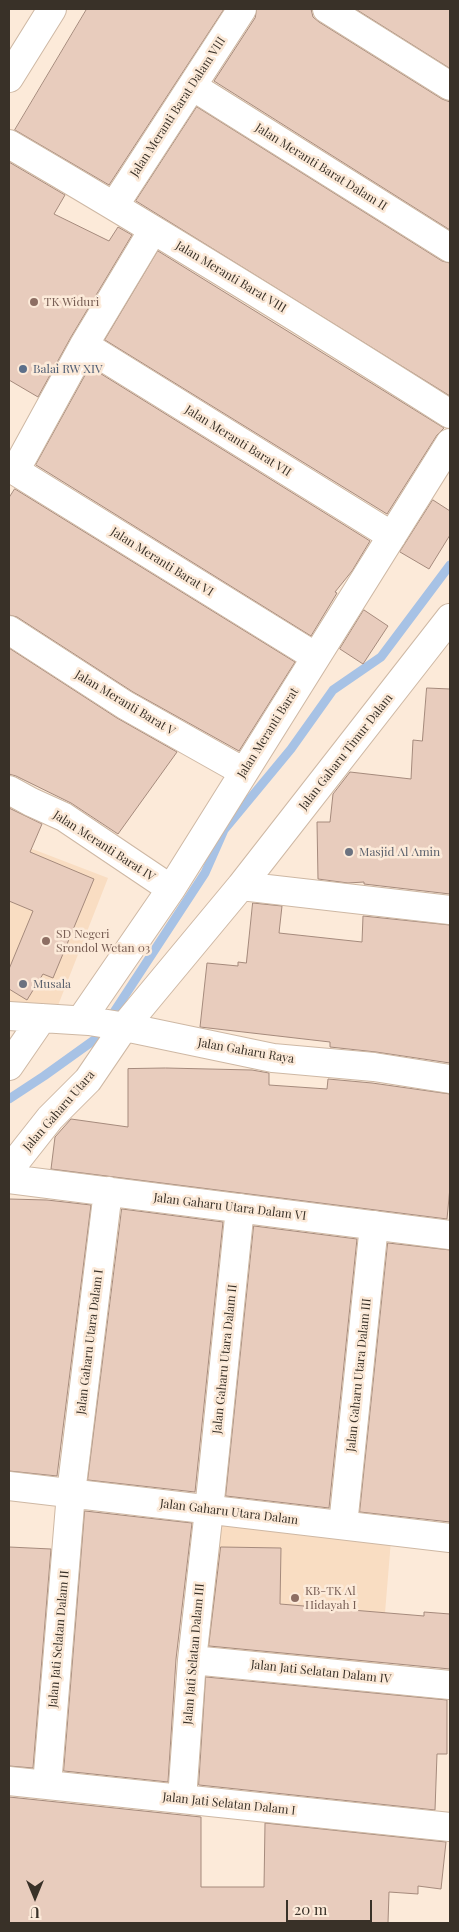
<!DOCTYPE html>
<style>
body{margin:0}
#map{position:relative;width:459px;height:1932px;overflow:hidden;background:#fcead9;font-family:"Playfair Display",serif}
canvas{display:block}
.frame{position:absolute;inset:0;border:10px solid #393128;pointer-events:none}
.north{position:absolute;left:10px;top:1872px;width:50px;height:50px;-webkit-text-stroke:4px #fcead9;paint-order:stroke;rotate:180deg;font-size:14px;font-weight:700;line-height:20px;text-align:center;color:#393128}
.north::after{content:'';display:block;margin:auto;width:18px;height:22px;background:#393128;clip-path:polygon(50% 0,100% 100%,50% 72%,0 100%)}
.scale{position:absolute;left:286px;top:1900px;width:86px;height:22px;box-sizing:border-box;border:2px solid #393128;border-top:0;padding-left:6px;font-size:15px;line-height:18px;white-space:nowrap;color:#393128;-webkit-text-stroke:4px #fcead9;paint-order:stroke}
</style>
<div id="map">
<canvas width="459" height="1932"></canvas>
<div class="frame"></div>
<div class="north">U</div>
<div class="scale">20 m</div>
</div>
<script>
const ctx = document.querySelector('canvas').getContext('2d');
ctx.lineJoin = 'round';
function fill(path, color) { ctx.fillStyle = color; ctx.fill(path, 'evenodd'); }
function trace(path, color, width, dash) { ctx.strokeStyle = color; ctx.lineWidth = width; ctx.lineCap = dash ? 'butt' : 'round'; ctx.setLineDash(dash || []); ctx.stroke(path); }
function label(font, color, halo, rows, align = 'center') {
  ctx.font = font + ' "Playfair Display",serif'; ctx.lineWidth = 5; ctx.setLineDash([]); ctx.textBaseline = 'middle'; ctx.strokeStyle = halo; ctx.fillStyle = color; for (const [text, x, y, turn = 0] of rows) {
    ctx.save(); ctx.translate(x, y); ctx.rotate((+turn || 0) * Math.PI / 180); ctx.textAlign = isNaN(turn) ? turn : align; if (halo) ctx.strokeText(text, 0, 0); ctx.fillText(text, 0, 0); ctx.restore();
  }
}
fill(new Path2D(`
 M9 840 108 878 57 1008 9 1005Z
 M213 1519 391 1540 380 1674 197 1656Z`), '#f9ddc2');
trace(new Path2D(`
 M9 1099 44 1076 97 1038 205 873 224 830 291 749 333 690 381 657 450 565`), '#a7c2e5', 9);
const building = new Path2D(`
 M87 9H224L109 185 15 130Z
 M257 9H311L313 17 319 22 442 99 450 102V230L214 81 255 18Z
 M356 9H450V68Z
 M197 107 442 261 450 263V396L136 201Z
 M9 162 65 195 54 214 109 241 118 227 132 235 71 337 38 397 9 380Z
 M158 251 444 428 437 435 387 514 105 340Z
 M90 367 370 541 352 571 335 592 337 593 311 636 36 465Z
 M15 489 295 662 239 751 133 692 17 617 9 615V498Z
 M433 500 450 511V535L429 569 400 552Z
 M364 610 388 626 363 664 340 649Z
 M9 648 117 718 177 752 118 834 71 803 16 776 9 774Z
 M427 688 450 689V894L364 884V882L348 883 318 879 317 822H330L333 794 350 772 411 779 413 740 422 741Z
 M9 808 42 824 30 852 94 879 53 978 43 974 27 1000 9 989V969L33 911 9 901Z
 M253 903 282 906 279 933 362 942 363 916 450 925V1063L376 1052 330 1047V1042L200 1027 207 963 238 966V962L246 963Z
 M166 1068 252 1070 269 1073V1085L327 1089 328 1079 372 1083 450 1094V1187L447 1219 51 1169 55 1137 71 1119 128 1127V1069Z
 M9 1199 47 1200 91 1205 57 1476 9 1471Z
 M122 1209 223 1222 195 1492 88 1480Z
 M254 1226 357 1239 329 1508 226 1496Z
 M388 1243 450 1250V1522L360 1512Z
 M85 1511 192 1523 176 1659 168 1782 64 1771Z
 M9 1547 51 1549 33 1768 9 1766Z
 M221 1547 281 1548 280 1604 424 1616V1612L450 1614V1669L209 1646Z
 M206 1677 447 1700V1754H437L435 1810 199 1785Z
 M9 1797 201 1817V1887H264L265 1823 446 1842 441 1889 418 1886V1894L389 1892 388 1923H9Z`);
fill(building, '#e8ccbd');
trace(building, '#a58a7c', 1);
const minor = new Path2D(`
 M327 9 450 86
 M192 86 450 248
 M9 144C158 231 305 322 450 414
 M114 206 242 9
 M84 345 392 536
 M9 467 316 657
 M15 471 84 345 153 230
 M9 630 125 705 244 772
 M9 790 31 802 64 817 171 889
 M241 886 450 910
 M9 1016 89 1021 120 1026 273 1058 374 1067 450 1079
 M81 1020 171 889 450 443
 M9 1066 42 1018
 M9 1170 50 1118 88 1080 124 1027 241 886 450 618
 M9 1179 450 1235
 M9 1486 450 1538
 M343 1525 374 1225
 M192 1660 450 1685
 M9 1781 450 1827
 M47 1785 71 1493 108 1191
 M182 1799 192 1660 209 1510 240 1208`);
const tertiary = new Path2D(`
 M9 78 52 9`);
trace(minor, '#ceb8a4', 30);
trace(tertiary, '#ceb8a4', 30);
trace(minor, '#fff', 28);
trace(tertiary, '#fff', 28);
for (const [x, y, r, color] of [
 [34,302,5,"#8d6e63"],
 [23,369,5,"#5c6f8a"],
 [349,852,5,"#6b7280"],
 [46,941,5,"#8d6e63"],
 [23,984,5,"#6b7280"],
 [295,1598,5,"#8d6e63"]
]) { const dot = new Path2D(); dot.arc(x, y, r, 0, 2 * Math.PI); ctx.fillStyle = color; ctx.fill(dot); trace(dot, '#fcead9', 2); }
label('12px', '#393128', '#fcead9', [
 ["Jalan Meranti Barat Dalam VIII",178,107,-57],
 ["Jalan Meranti Barat Dalam II",321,167,32],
 ["Jalan Meranti Barat VIII",231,277,31],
 ["Jalan Meranti Barat VII",238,441,32],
 ["Jalan Meranti Barat VI",162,562,32],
 ["Jalan Meranti Barat V",125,703,31],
 ["Jalan Meranti Barat",268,733,-58],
 ["Jalan Gaharu Timur Dalam",346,752,-52],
 ["Jalan Meranti Barat IV",104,846,33],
 ["Jalan Gaharu Raya",246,1051,10],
 ["Jalan Gaharu Utara",59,1111,-49],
 ["Jalan Gaharu Utara Dalam VI",230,1207,7],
 ["Jalan Gaharu Utara Dalam I",90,1342,-83],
 ["Jalan Gaharu Utara Dalam II",225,1359,-84],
 ["Jalan Gaharu Utara Dalam III",359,1375,-84],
 ["Jalan Gaharu Utara Dalam",229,1512,7],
 ["Jalan Jati Selatan Dalam II",59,1639,-85],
 ["Jalan Jati Selatan Dalam III",194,1654,-85],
 ["Jalan Jati Selatan Dalam IV",321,1672,6],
 ["Jalan Jati Selatan Dalam I",229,1804,6]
]);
label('12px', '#785e54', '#fcead9', [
 ["TK Widuri",44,302],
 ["SD Negeri",56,934],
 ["Srondol Wetan 03",56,948],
 ["KB-TK Al",305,1591],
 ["Hidayah I",305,1605]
], 'left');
label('12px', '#4e5e75', '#fcead9', [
 ["Balai RW XIV",33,369]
], 'left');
label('12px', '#5b616d', '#fcead9', [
 ["Masjid Al Amin",359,852],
 ["Musala",33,984]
], 'left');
</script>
